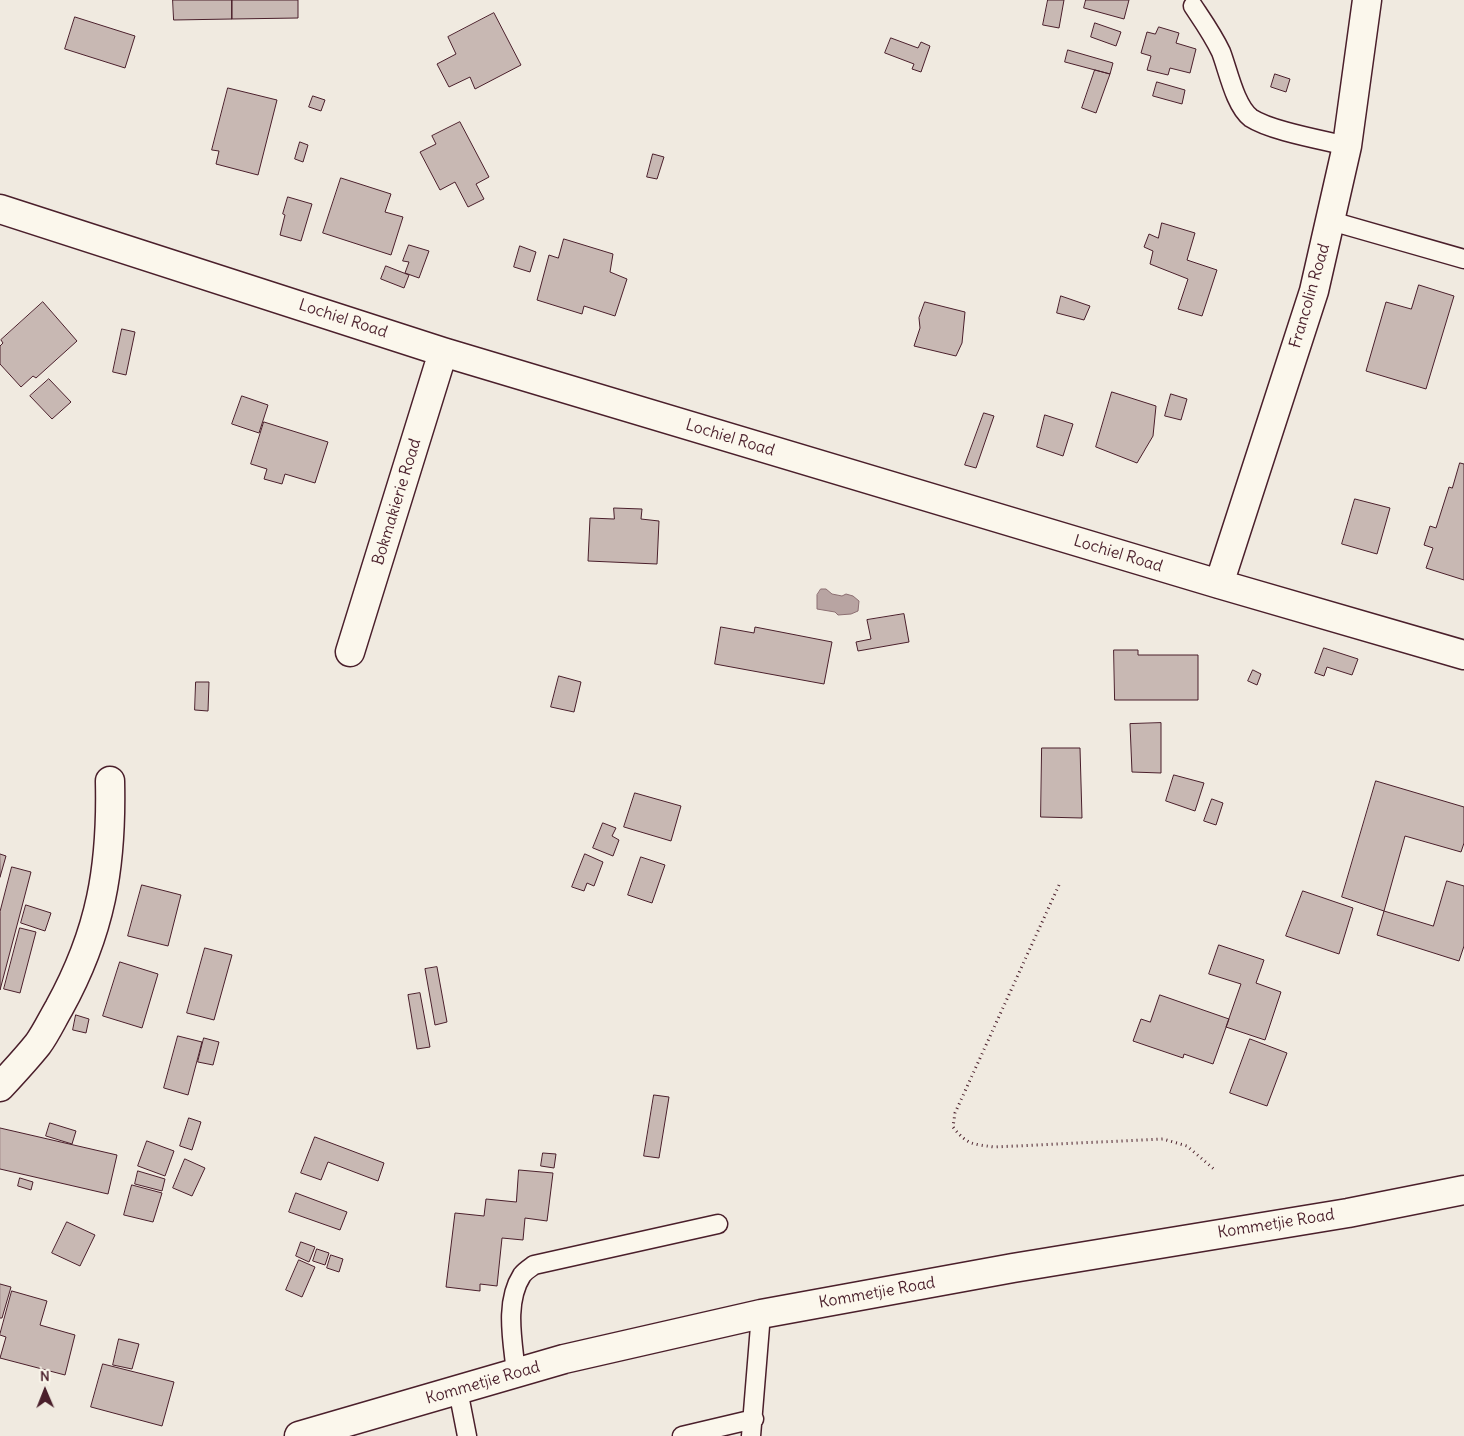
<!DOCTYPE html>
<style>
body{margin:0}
#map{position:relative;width:1464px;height:1436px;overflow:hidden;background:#f0eae0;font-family:Delius,sans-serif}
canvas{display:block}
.north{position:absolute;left:20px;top:1366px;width:50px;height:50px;-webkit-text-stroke:4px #fbf7ec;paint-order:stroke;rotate:359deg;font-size:14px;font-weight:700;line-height:20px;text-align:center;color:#4a1f2b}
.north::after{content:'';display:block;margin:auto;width:18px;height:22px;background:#4a1f2b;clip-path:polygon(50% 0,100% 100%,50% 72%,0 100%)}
</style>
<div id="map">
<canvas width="1464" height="1436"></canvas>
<div class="north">N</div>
</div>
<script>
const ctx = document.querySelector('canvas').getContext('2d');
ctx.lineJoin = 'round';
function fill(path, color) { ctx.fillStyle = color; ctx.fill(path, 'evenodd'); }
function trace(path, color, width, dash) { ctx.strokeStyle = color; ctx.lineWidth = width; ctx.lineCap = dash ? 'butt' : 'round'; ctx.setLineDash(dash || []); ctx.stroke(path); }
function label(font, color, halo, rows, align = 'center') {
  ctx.font = font + ' Delius,sans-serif'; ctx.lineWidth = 5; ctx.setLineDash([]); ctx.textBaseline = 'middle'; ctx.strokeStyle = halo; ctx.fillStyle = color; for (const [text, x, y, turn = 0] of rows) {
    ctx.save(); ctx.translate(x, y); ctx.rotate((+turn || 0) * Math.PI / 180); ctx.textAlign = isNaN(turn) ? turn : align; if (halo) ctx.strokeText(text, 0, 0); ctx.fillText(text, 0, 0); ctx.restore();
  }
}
const water = new Path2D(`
 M821 589H826L832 594 842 596 846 594 853 596 859 601 858 611 851 614 838 615 835 612 817 609V595Z`);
fill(water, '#b8a4a2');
trace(water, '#8c6f72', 1);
const building = new Path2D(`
 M173 0H232V19L174 20Z
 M232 0H298V18L232 19Z
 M1048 0H1064L1059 28 1043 25Z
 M1086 0H1129L1124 19 1084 8Z
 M494 13 521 65 475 89 470 77 449 87 437 64 456 54 448 37Z
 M75 17 135 36 125 68 65 49Z
 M1095 23 1121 32 1116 46 1091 37Z
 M1159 27 1179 33 1176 43 1196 49 1190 73 1170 68 1168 75 1147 70 1151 56 1141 53 1147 32 1155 34Z
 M891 38 918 48 921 42 930 46 921 72 912 69 914 64 885 53Z
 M1068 50 1113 63 1110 74 1065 62Z
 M1095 70 1110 74 1096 113 1082 108Z
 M1275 74 1290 79 1286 92 1271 87Z
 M1157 82 1185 90 1182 104 1153 96Z
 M228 88 277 100 258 175 216 164 219 151 212 150Z
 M313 96 325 100 321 111 309 107Z
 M460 122 489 177 476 184 484 199 468 207 455 182 440 190 420 152 436 144 432 136Z
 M300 142 308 145 303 162 295 159Z
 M653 154 664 157 657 179 647 177Z
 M341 178 391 194 385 212 403 217 391 255 323 233Z
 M288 197 312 204 301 241 280 235 285 215 283 214Z
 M1162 223 1195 233 1187 260 1217 270 1202 316 1178 309 1188 279 1150 264 1153 251 1144 247 1149 234 1158 238Z
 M564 239 613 254 610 272 627 279 615 316 584 306 582 314 537 300 549 255 558 258Z
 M409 245 429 251 419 278 405 273 409 262 403 261Z
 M520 246 536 252 530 272 514 267Z
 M386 266 409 275 404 288 381 279Z
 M1419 285 1454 296 1426 389 1366 371 1386 302 1411 309Z
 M1061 296 1090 306 1084 320 1057 313Z
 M43 302 77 341 36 378 33 376 21 387 0 364V346L3 343 1 340Z
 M925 302 965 312 962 343 956 356 914 346 920 328 919 318Z
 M122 329 135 332 126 375 113 372Z
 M49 379 71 402 52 419 30 396Z
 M1112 392 1156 406 1153 436 1137 463 1096 447Z
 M1171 394 1187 399 1181 420 1165 416Z
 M242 396 268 405 259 433 232 424Z
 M984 413 994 416 976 468 965 465Z
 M1045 415 1073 424 1063 456 1037 447Z
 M264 422 328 442 315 483 285 474 282 484 264 479 267 469 251 464Z
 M1460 463 1464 464V580L1426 568 1433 548 1424 545 1430 526 1436 528 1449 487 1452 488Z
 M1355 499 1390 508 1377 554 1342 544Z
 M614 508 642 509 641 519 659 521 657 564 588 561 590 518 614 519Z
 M904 614 909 642 858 651 856 642 871 639 867 620Z
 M721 627 754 633 755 627 832 642 824 684 715 664Z
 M1324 648 1358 659 1352 675 1327 667 1324 676 1315 673Z
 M1114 650H1138V655H1198V700H1115Z
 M1253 670 1261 674 1257 685 1248 681Z
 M559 676 581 682 574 712 551 707Z
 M196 682H209L208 711 195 710Z
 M1161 723V773L1132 772 1130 724Z
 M1042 748H1080L1082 818 1041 817Z
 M1174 775 1204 783 1195 811 1166 801Z
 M1376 781 1464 807V843L1461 852 1405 836 1384 911 1342 897Z
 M635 793 681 806 671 841 624 827Z
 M1212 799 1223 803 1216 825 1204 821Z
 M603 823 616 828 612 836 619 840 613 856 593 848Z
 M0 854 6 856 0 877Z
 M585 854 603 862 594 886 587 883 584 891 572 887Z
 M641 857 665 865 652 903 628 895Z
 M12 867 31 872 0 990V912Z
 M1447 881 1464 886V946L1459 961 1377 935 1384 911 1433 926Z
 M142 885 181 895 168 946 128 936Z
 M1303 891 1353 908 1339 954 1286 936Z
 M26 905 51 913 45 931 21 923Z
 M20 928 36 932 20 993 4 989Z
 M1219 945 1264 960 1256 983 1281 992 1265 1040 1226 1027 1241 984 1209 974Z
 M205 948 232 955 214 1020 187 1013Z
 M120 962 158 974 142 1028 103 1016Z
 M437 967 447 1022 435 1025 425 969Z
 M420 993 430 1047 417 1049 408 995Z
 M1160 995 1229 1019 1213 1064 1184 1054 1183 1058 1133 1041 1141 1019 1150 1022Z
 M76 1015 89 1019 86 1033 73 1030Z
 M178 1036 202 1042 188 1095 164 1088Z
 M204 1038 219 1042 213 1065 198 1062Z
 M1250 1039 1287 1053 1267 1106 1230 1093Z
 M654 1095 669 1097 659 1158 644 1156Z
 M189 1118 201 1122 192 1150 180 1146Z
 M50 1123 76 1131 72 1144 46 1136Z
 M0 1128 117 1155 108 1194 0 1169Z
 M315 1137 384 1163 378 1181 328 1162 321 1180 301 1173Z
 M147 1141 174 1151 165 1176 138 1166Z
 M543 1153 556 1154 554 1168 541 1166Z
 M185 1159 205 1168 192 1196 173 1188Z
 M519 1170 553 1173 547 1221 525 1218 523 1240 502 1238 497 1286 480 1284V1291L446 1287 455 1213 484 1216 486 1199 516 1202Z
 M138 1171 165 1179 162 1191 135 1184Z
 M20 1178 33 1182 31 1190 18 1186Z
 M132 1185 162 1193 153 1222 124 1215Z
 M296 1193 347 1212 340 1230 289 1212Z
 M67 1222 95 1235 80 1266 52 1253Z
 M301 1242 315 1247 309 1262 296 1256Z
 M317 1249 329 1253 325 1265 313 1261Z
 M331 1255 343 1259 339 1272 327 1268Z
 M299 1260 315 1267 302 1297 286 1290Z
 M0 1284 11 1287 2 1318H0Z
 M12 1291 47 1301 40 1325 75 1335 65 1375 0 1358 6 1337 0 1335Z
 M119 1339 139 1344 132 1369 113 1365Z
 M103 1364 174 1382 162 1426 91 1407Z`);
fill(building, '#c8b8b3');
trace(building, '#4a1f2b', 1);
const lane = new Path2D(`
 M1193 6C1203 21 1213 35 1221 52 1228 70 1235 106 1251 118 1271 131 1323 140 1347 146
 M1331 221 1464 259
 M516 1373C513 1342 504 1303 522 1275 525 1271 530 1268 534 1265L718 1224
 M458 1390 467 1436
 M682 1436 754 1419
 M751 1436 761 1314`);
const street = new Path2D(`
 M0 209 443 352 1219 584 1464 655
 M1219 584 1314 291 1347 146 1367 0
 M350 652 443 352
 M0 1087C13 1073 26 1059 38 1044 46 1033 52 1020 59 1008 101 932 112 867 110 781`);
const secondary = new Path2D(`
 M299 1436 564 1359 761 1314 1013 1268 1348 1213 1464 1190`);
trace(lane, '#4a1f2b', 21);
trace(street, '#4a1f2b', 31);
trace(secondary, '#4a1f2b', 31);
trace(new Path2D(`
 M1059 885 955 1113 953 1127C967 1145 973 1144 994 1147L1163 1139 1187 1146 1215 1170`), '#4a1f2b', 3, [1, 4]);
trace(lane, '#fbf7ec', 18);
trace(street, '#fbf7ec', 28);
trace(secondary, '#fbf7ec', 28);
label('16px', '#4a1f2b', '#fbf7ec', [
 ["Francolin Road",1310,296,-74],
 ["Lochiel Road",343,319,18],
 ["Lochiel Road",730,438,17],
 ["Bokmakierie Road",397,502,-73],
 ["Lochiel Road",1118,554,17],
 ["Kommetjie Road",1276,1224,-9],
 ["Kommetjie Road",877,1293,-10],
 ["Kommetjie Road",483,1383,-16]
]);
</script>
